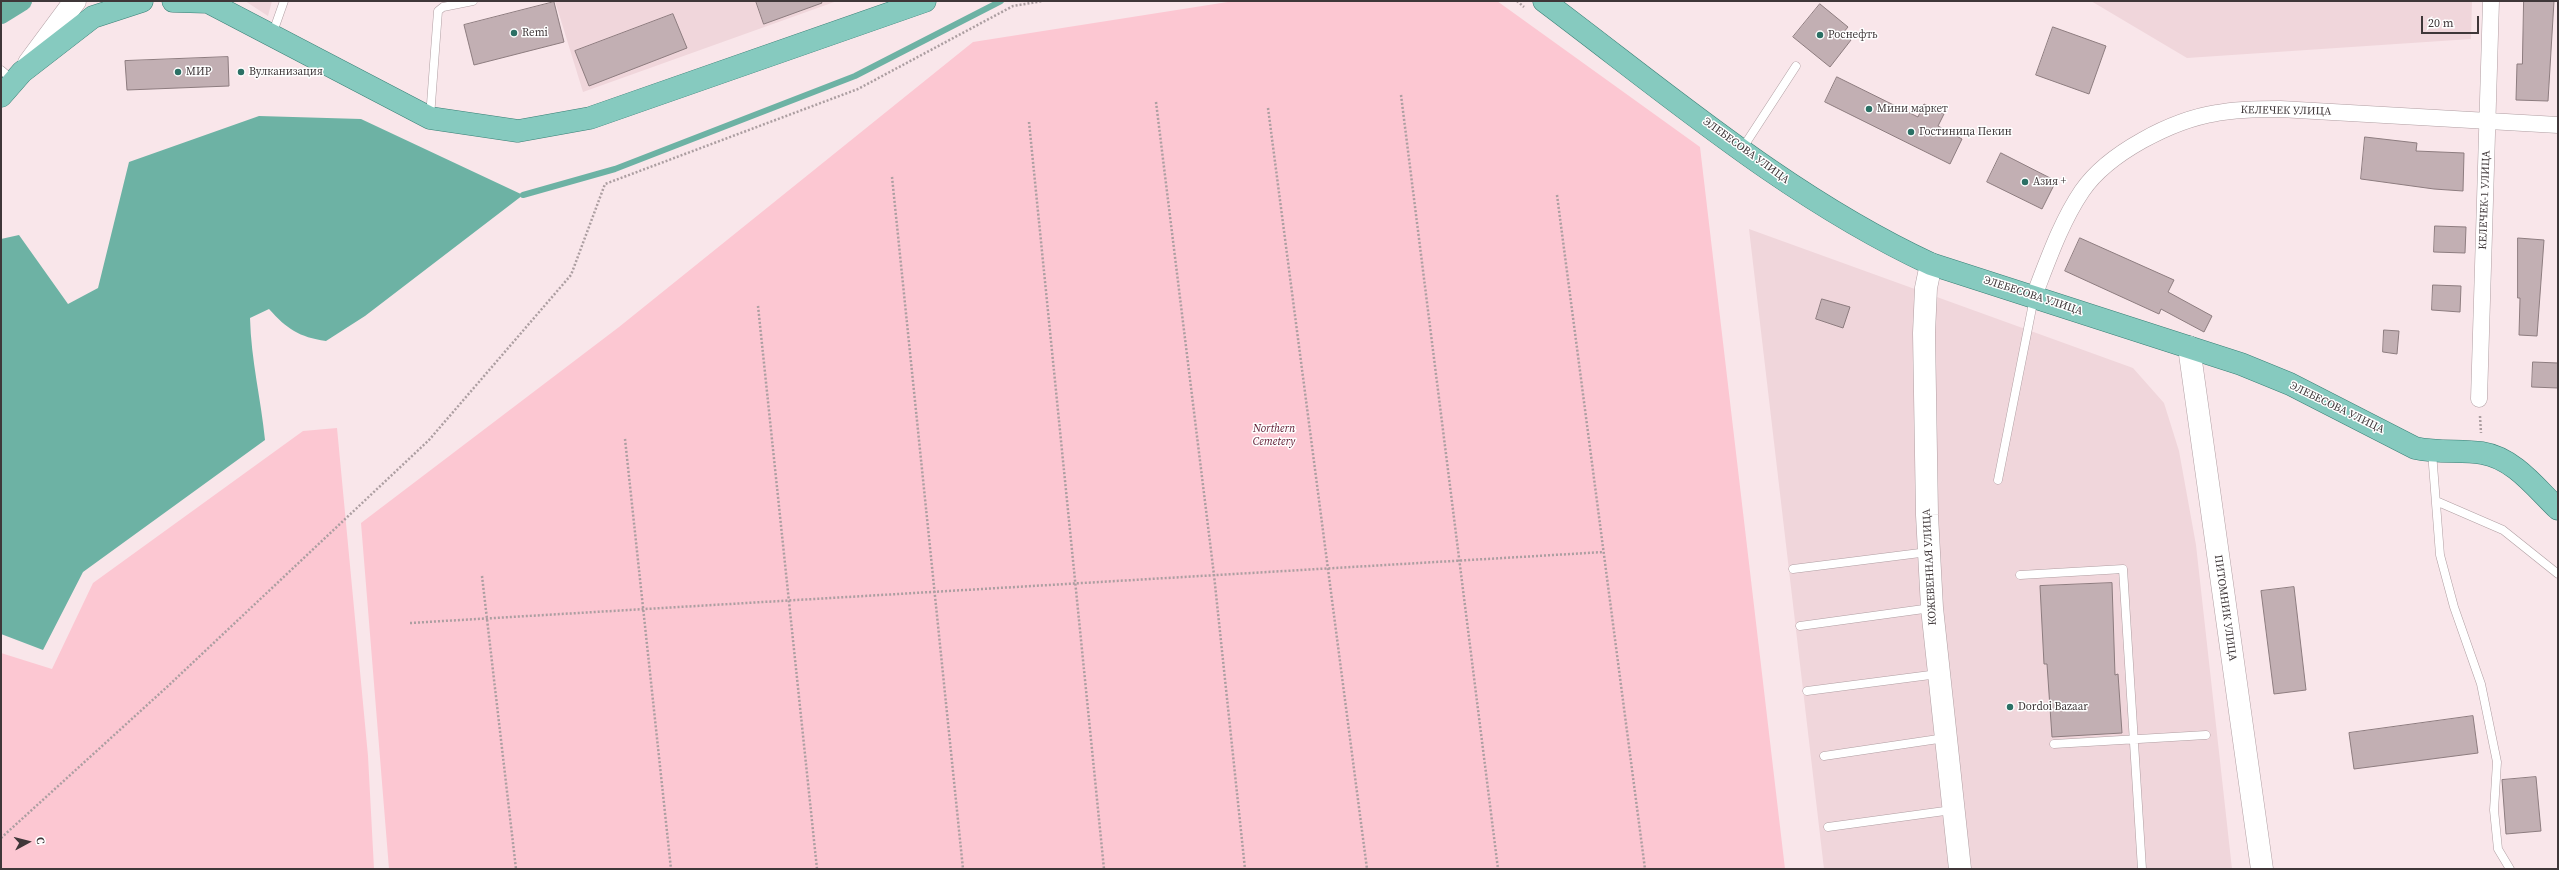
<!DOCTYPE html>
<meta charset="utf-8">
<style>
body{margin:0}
#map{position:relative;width:2559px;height:870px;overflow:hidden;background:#f9e6ea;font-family:"Source Serif 4",serif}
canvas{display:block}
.frame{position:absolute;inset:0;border:2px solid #3f3739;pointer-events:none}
.north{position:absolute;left:8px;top:822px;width:40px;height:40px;-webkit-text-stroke:3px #fff;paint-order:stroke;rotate:83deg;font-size:11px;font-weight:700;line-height:16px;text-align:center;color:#3f3739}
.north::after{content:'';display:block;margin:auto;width:14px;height:18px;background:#3f3739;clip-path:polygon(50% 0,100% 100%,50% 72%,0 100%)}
.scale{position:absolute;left:2421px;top:16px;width:58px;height:18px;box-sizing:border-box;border:2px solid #3f3739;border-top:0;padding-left:5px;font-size:12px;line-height:14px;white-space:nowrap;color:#3f3739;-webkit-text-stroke:3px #fff;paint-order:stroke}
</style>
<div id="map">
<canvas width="2559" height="870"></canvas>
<div class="frame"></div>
<div class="north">С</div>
<div class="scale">20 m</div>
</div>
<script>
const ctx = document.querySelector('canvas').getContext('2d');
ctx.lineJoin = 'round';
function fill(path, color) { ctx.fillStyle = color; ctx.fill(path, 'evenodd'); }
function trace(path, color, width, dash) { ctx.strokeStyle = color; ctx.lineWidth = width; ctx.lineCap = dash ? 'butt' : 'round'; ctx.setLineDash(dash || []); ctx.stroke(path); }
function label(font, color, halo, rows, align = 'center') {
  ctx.font = font + ' "Source Serif 4",serif'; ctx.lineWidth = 3; ctx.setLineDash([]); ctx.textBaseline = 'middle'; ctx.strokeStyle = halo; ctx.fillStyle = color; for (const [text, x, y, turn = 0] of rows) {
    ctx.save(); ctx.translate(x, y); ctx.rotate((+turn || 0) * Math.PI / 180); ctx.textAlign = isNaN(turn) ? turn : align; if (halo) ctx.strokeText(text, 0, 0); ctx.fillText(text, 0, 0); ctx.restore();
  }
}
fill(new Path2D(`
 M245 1H272L268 16Z
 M555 1H837L583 92Z
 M2091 1H2472L2471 39 2187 58Z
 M1749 229 2133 368 2164 403 2179 451 2196 545 2232 869H1824Z`), '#f0d6db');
fill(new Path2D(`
 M1234 1H1497L1700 147 1785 869H389L361 523 619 327 973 42Z
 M337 428 368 756 374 869H1V653L52 669 93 583 303 431Z`), '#fcc7d2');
fill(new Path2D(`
 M259 116 361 119 523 195 365 316 326 341C299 337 287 329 269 309L250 318C251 360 261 399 265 440L83 572 43 650 1 634V239L19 235 68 304 98 288 129 162Z`), '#6db2a4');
trace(new Path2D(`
 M523 195 615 169 855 76 1001 1`), '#6db2a4', 6);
trace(new Path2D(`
 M1 14 22 1`), '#6db2a4', 20);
const building = new Path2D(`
 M756 1H821L822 3 764 24Z
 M2524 1H2554L2548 101 2516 100 2517 64H2522Z
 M554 2 564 42 474 65 464 25Z
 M1820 4 1848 27 1843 33 1851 40 1830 67 1793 37Z
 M673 14 687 48 589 86 575 51Z
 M2053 27 2106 46 2089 94 2036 75Z
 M228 57 229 86 127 90 125 61Z
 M1837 77 1918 117 1924 104 1944 114 1938 126 1962 139 1950 164 1825 102Z
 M2365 137 2417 143 2416 151 2464 153 2463 191 2434 189 2361 179Z
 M2001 153 2056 181 2042 209 1987 182Z
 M2435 226 2466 227 2465 253 2434 252Z
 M2080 238 2174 280 2168 292 2212 316 2204 332 2161 309 2159 314 2065 271Z
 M2518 238 2544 240 2537 336 2519 335 2520 298H2518Z
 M2433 285 2461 286 2460 312 2432 310Z
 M1822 299 1850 307 1843 328 1816 319Z
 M2384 330 2399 331 2397 354 2383 352Z
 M2533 362 2558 363V388L2532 387Z
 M2112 583 2115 675 2118 674 2122 733 2052 737 2047 664H2044L2040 586Z
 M2294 587 2306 690 2274 694 2261 591Z
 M2473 716 2478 753 2354 769 2349 733Z
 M2536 777 2541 831 2506 834 2502 780Z`);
fill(building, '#c2afb3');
trace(building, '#8d7c7f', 1);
const lane = new Path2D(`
 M272 35 284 1
 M1 70 13 80
 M430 117 438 11 443 7 473 1
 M1742 149 1796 66
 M2432 452 2440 555 2454 607 2481 684 2497 762 2494 810 2498 849 2510 869
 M1998 480 2034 298
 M2436 501 2503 530 2558 574
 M1793 569 1928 552
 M2020 575 2123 569 2142 869
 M1800 626 1931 608
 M1807 691 1938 674
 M2054 744 2206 735
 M1824 756 1945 738
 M1828 827 1952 810`);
const street = new Path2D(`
 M2034 296C2048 260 2061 222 2082 191 2108 153 2172 120 2217 113 2238 109 2259 109 2280 109L2558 125
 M2479 399 2491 1`);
const secondary = new Path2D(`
 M29 63 75 1
 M1931 264 1926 288 1924 333 1927 515 1932 608 1960 869
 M2189 347 2262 869`);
const primary = new Path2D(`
 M173 1 208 2 430 118 518 131 590 118 925 1
 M1544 1C1668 94 1789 198 1931 264L2241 364 2290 384 2415 448C2438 453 2460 450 2482 453 2514 458 2536 488 2558 509
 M1 96 22 72 93 17 142 1`);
trace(lane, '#b09ea2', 9);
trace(street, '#b09ea2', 17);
trace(secondary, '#b09ea2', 23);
trace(primary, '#387f75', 23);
trace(new Path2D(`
 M1517 1 1524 7
 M1401 95 1498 869
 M1156 102 1214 575 1245 869
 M1268 108 1367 869
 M1029 122 1104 869
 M892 177 963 869
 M1557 195 1645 869
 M758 306 817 869
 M2480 416 2481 433
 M625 439 671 869
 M482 576 516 869
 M410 623 1604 552
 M1 838 168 686 429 440 571 275 605 184 858 89 1013 6 1043 1`), '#ac9ea1', 2.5, [2, 2]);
trace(lane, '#fff', 8);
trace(street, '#fff', 16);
trace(secondary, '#fff', 22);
trace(primary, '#86cabf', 22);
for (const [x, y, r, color] of [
 [514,33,4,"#2b7065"],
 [1820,35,4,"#2b7065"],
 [178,72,4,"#2b7065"],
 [241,72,4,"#2b7065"],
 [1869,109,4,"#2b7065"],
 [1911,132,4,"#2b7065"],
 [2025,182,4,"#2b7065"],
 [2010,707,4,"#2b7065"]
]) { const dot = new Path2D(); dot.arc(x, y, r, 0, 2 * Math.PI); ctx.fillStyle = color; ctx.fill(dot); trace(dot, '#fff', 1.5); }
label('11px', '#3f3739', '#fff', [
 ["Remi",522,33],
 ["Роснефть",1828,35],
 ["МИР",186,72],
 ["Вулканизация",249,72],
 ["Мини маркет",1877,109],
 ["Гостиница Пекин",1919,132],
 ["Азия +",2033,182],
 ["Dordoi Bazaar",2018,707]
], 'left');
label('11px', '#3f3739', '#fff', [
 ["КЕЛЕЧЕК УЛИЦА",2286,111,1],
 ["ЭЛЕБЕСОВА УЛИЦА",1746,151,36],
 ["КЕЛЕЧЕК-1 УЛИЦА",2485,200,-88],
 ["ЭЛЕБЕСОВА УЛИЦА",2033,296,18],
 ["ЭЛЕБЕСОВА УЛИЦА",2337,408,26],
 ["КОЖЕВЕННАЯ УЛИЦА",1930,567,-93],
 ["ПИТОМНИК УЛИЦА",2225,608,82]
]);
label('italic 11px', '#5c162e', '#fff', [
 ["Northern",1274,429],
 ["Cemetery",1274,442]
]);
</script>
